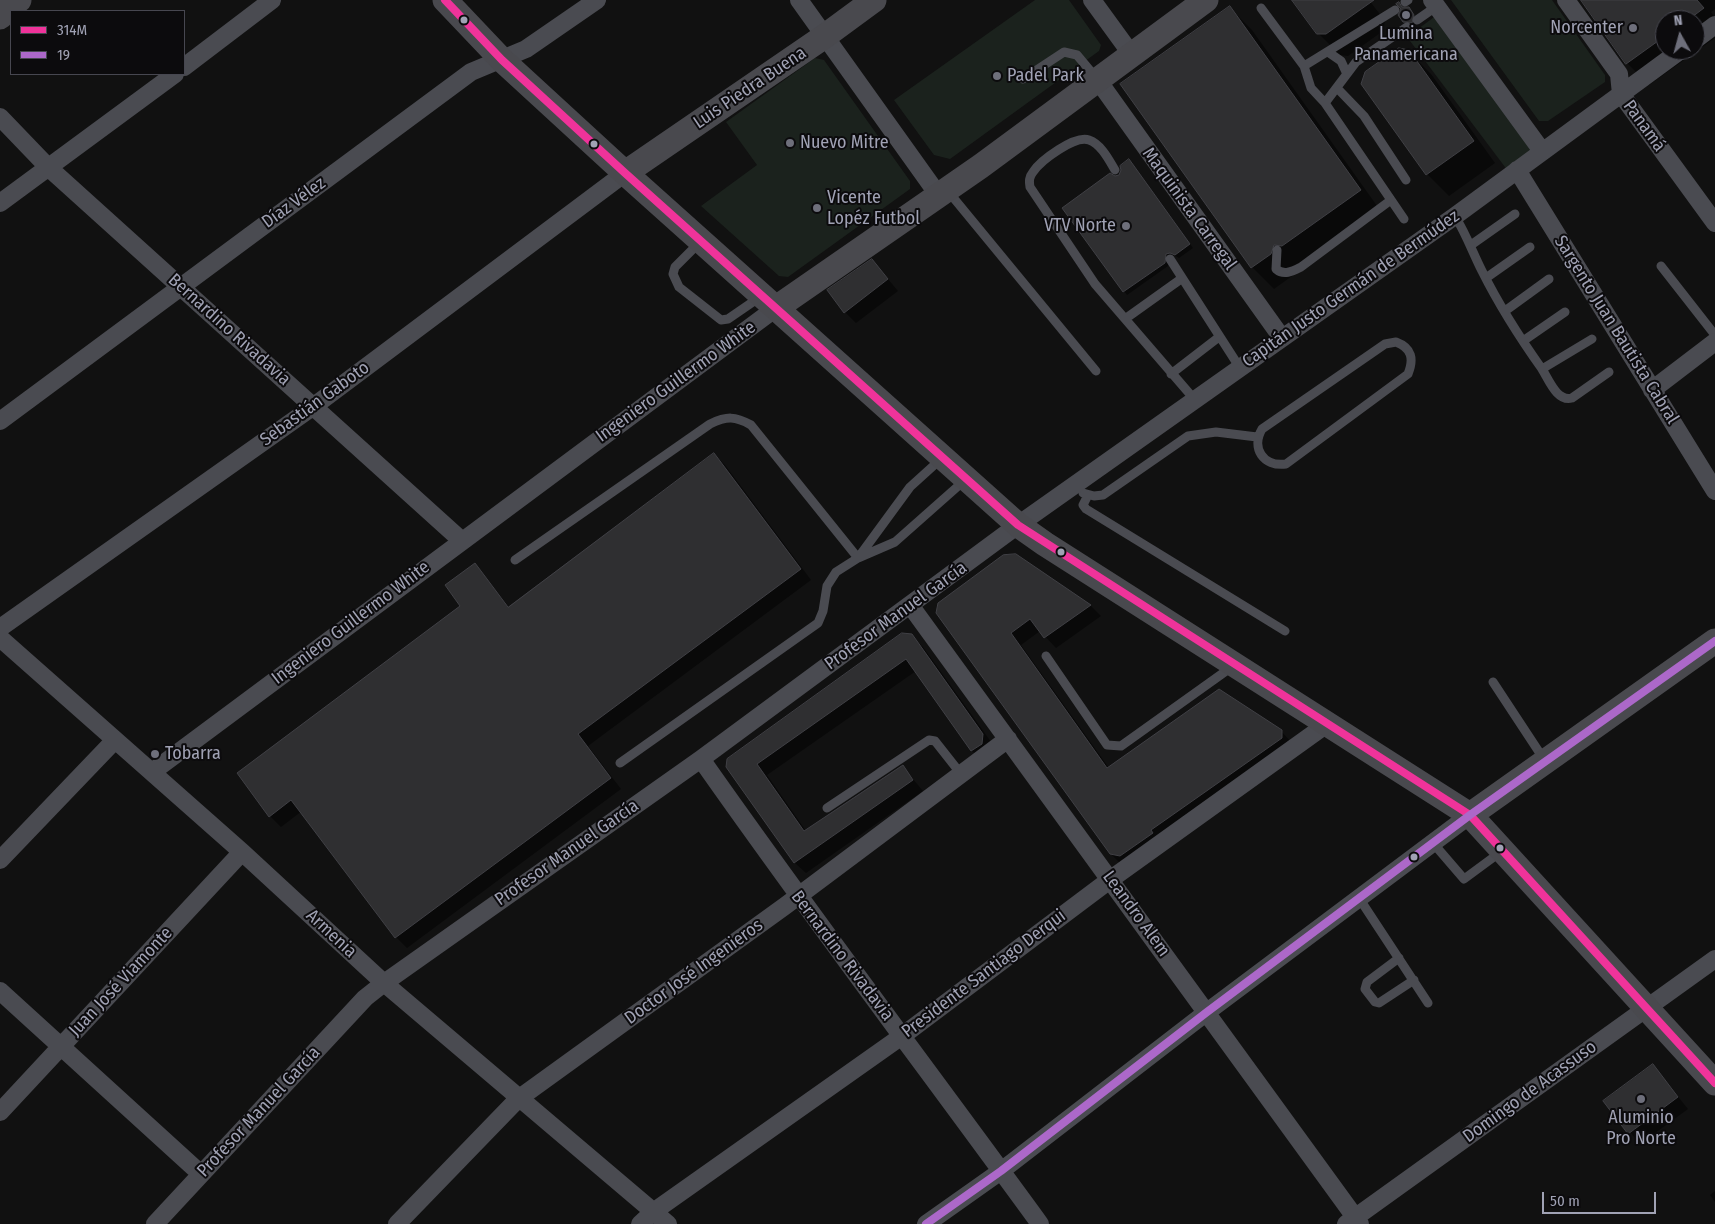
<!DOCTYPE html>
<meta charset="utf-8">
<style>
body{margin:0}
#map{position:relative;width:1715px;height:1224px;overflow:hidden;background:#111;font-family:"Fira Sans Condensed",sans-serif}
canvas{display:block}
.legend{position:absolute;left:10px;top:10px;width:175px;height:65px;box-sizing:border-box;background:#0c0b0d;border:1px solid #474750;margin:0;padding:6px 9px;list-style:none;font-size:15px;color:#a0a2b4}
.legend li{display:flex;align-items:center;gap:10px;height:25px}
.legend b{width:25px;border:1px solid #474750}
.north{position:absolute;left:1655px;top:10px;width:50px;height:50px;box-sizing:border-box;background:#0c0b0d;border:1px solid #474750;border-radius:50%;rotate:353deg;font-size:14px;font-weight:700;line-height:20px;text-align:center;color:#a0a2b4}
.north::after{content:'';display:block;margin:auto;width:18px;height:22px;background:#6e6f7b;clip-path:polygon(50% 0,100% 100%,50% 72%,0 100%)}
.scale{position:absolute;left:1542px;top:1192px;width:114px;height:22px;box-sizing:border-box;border:2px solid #a0a2b4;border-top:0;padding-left:6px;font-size:15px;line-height:18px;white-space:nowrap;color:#a0a2b4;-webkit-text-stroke:4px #0c0b0d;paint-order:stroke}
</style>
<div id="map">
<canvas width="1715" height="1224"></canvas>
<ul class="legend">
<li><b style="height:6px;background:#ef339a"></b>314M</li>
<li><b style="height:6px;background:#ac68c9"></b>19</li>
</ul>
<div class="north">N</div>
<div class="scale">50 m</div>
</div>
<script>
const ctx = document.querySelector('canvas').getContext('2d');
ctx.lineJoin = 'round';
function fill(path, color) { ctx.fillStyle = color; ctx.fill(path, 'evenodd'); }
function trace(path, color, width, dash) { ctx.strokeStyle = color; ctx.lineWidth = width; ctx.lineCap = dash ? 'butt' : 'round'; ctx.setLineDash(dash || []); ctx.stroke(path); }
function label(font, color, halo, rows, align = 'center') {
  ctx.font = font + ' "Fira Sans Condensed",sans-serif'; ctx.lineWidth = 4; ctx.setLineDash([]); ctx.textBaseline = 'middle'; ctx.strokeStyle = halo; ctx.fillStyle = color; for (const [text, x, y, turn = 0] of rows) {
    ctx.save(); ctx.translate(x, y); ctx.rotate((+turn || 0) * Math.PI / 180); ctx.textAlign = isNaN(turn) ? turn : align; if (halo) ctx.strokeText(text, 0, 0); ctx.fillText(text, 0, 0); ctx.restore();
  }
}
fill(new Path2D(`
 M1035 0H1069L1101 45 1099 51 950 159 934 155 894 100Z
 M1451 0H1552L1605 75V82L1548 121H1539Z
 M1441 12 1542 151 1511 175 1407 37Z
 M815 58 824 60 910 181V189L788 277 779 276 701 206 757 165 726 122Z`), '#1b221d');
fill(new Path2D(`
 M1294 0H1369L1385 21 1383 31 1348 56 1340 55 1318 33Z
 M1583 0H1715V9L1711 12 1715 18V38L1649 85 1627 63ZM1665 20H1695V50H1665Z
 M1399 3 1403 9 1412 12 1416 19 1415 25H1408L1404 21Z
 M1230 8 1252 30 1382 213 1304 268 1296 266 1292 276 1274 289 1252 267Z
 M1408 51 1431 74 1495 163 1449 196 1427 174Z
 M1132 164 1193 248 1179 258 1174 255 1169 257 1168 266 1127 295 1064 208 1119 176Z
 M872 260 898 291 856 323 845 312Z
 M714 454 725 465 811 580 588 746 621 789 407 948 396 937 302 811 281 827 270 816 462 606 475 564 509 607Z
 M1015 556 1091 606 1101 616 1056 648 1040 631 1021 645 1109 768 1281 731 1292 743 1122 865 1111 854 937 612Z
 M911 636 923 647 994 746 983 761 972 751 916 671 767 775 806 831 903 767 923 791 806 873 795 863 727 767Z
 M1653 1066 1688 1109 1640 1144 1605 1102Z
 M1715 1191V1202L1710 1195Z`), '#0007');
const building = new Path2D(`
 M1292 0H1374L1326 34H1317Z
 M1581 0H1697L1704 8 1688 20H1665V36L1626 64Z
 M1399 2 1402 7H1409L1414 15 1412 23 1403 22 1398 15 1401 9 1396 4Z
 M1230 6 1361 190 1282 246 1274 245 1271 254 1251 268 1120 84Z
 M1399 48 1409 50 1474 141 1426 175 1361 84 1365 72Z
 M1129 159 1190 244 1175 255 1170 253 1166 254 1165 263 1123 292 1062 208 1110 173 1115 176 1119 175 1121 170 1120 166Z
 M872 259 888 279 844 313 827 290Z
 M714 453 801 569 578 734 611 778 395 938 291 800 269 817 237 773 460 606 445 585 475 563 508 607Z
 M1016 554 1091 605 1044 638 1030 619 1011 633 1107 768 1219 689 1282 730V738L1151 830 1153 833 1120 856 1110 854 936 613 938 603 1003 555Z
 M902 633 912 634 983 734 982 744 971 751 906 659 757 764 804 831 903 765 913 780 794 863 726 767 727 759Z
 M1653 1064 1678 1097 1628 1134 1603 1101Z`);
fill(building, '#2f2f31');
trace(building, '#404045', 1);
trace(new Path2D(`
 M1405 2 1408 0
 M1261 8 1304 66
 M1395 10 1304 66 1311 88 1325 103 1356 62 1407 27
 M1417 20 1437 6
 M1328 52 1341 61 1347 74
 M1023 79 1064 52 1077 55 1097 79
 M1337 88 1364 116 1406 180
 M1325 103 1404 219
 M1115 170C1109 160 1101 144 1089 140 1075 135 1041 160 1033 172 1029 177 1029 181 1030 187L1095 284 1195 400
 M947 190 1096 371
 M1455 216C1466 234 1473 253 1482 271 1499 305 1520 338 1542 369L1592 339
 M700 242 675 267 673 274 679 287 721 320 728 319 760 297
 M1471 245 1515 214
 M1277 250 1276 269C1284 276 1293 271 1301 267L1391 200
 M1170 259 1240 368
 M1661 266 1715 335
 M1486 278 1530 247
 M1505 311 1549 279
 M1125 319 1181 279
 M1523 341 1565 312
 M1396 342C1412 348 1414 359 1408 374L1286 464C1263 467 1251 448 1262 429L1385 344Z
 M1542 369C1549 380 1557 402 1572 398L1609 372
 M1171 374 1219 337
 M1083 493 1094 496 1103 495 1188 436 1216 432 1257 437
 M1088 495 1083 505 1086 509 1285 631
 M515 560 710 424C727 416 735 416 751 425L858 558 895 542 965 480
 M1046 656 1107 745 1121 746 1233 666
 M1493 682 1545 761
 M620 763 818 623 823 611 827 586 836 572 858 558 910 487 942 458
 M827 808 929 740 935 741 961 774
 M1433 843 1464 879 1502 851
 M1359 898 1428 1003
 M1399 958 1367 982 1365 989 1375 1002 1379 1003 1414 980`), '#4a4b51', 9);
trace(new Path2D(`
 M799 0 939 196
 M1092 0 1132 55
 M1432 0 1542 151
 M1566 0 1619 74 1621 94 1715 223
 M1695 40 1715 25
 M184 67 272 0
 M1097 79 1282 338
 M0 117 49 168 461 540
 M1517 170 1715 491
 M0 203 175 74
 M1652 390 1715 342
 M0 421 471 72 526 49 597 0
 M910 605 1360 1224
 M0 628 314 406 625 173
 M0 638 242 852 384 983 668 1224
 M701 759C811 916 927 1069 1040 1224
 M152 772 776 308
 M0 860 115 740
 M0 991 201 1174
 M0 1112 242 852
 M155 1224 365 998 384 983 701 759 1018 525 1455 216 1681 50
 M397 1224 518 1099 785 906 1008 739
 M640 1224 653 1212 902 1036 1111 879 1327 724
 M926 1224 1001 1171 1207 1012 1470 815
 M1346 1224 1715 959`), '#4a4b51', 18);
trace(new Path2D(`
 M445 0 502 60 625 173 1018 525 1045 544 1470 815 1715 1083
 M0 17 19 0
 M625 173 825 36 874 0
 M776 308 981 166 1206 0
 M1470 815 1715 641`), '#49494e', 25);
trace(new Path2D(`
 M445 0 502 60 625 173 1018 525 1470 815 1715 1083`), '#ef339a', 8);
trace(new Path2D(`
 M926 1224 1001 1171 1207 1012 1470 815 1715 641`), '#ac68c9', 8);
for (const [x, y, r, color] of [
 [1406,15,5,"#6e6f7b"],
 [464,20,4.5,"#a0a2b4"],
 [1633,28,5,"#6e6f7b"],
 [997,76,5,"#6e6f7b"],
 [790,143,5,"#6e6f7b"],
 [594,144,4.5,"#a0a2b4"],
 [817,208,5,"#6e6f7b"],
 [1126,226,5,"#6e6f7b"],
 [1061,552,4.5,"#a0a2b4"],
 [155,754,5,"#6e6f7b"],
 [1500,848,4.5,"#a0a2b4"],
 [1414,857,4.5,"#a0a2b4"],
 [1641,1099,5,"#6e6f7b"]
]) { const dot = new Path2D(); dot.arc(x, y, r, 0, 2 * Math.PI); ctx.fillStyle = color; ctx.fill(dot); trace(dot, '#0c0b0d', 2); }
label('18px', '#a0a2b4', '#0c0b0d', [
 ["Norcenter",1623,28,"right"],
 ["Lumina",1406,34,"center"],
 ["Panamericana",1406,55,"center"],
 ["Padel Park",1007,76],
 ["Nuevo Mitre",800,143],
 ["Vicente",827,198],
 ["Lopéz Futbol",827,219],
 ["VTV Norte",1116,226,"right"],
 ["Tobarra",165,754],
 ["Aluminio",1641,1118,"center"],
 ["Pro Norte",1641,1139,"center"]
], 'left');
label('18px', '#a0a2b4', '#0c0b0d', [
 ["Luis Piedra Buena",750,88,-34],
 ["Panamá",1644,126,54],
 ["Díaz Vélez",294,203,-36],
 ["Maquinista Carregal",1189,209,54],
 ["Capitán Justo Germán de Bermúdez",1351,289,-35],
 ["Bernardino Rivadavia",229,330,42],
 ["Sargento Juan Bautista Cabral",1616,330,58],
 ["Ingeniero Guillermo White",676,382,-36],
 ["Sebastián Gaboto",315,404,-36],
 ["Profesor Manuel García",896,616,-36],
 ["Ingeniero Guillermo White",351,623,-37],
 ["Profesor Manuel García",567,853,-35],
 ["Leandro Alem",1136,914,54],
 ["Armenia",331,934,43],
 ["Bernardino Rivadavia",842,956,53],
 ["Doctor José Ingenieros",694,972,-36],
 ["Presidente Santiago Derqui",984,974,-37],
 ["Juan José Viamonte",121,982,-47],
 ["Domingo de Acassuso",1530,1092,-36],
 ["Profesor Manuel García",259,1112,-47]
]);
</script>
